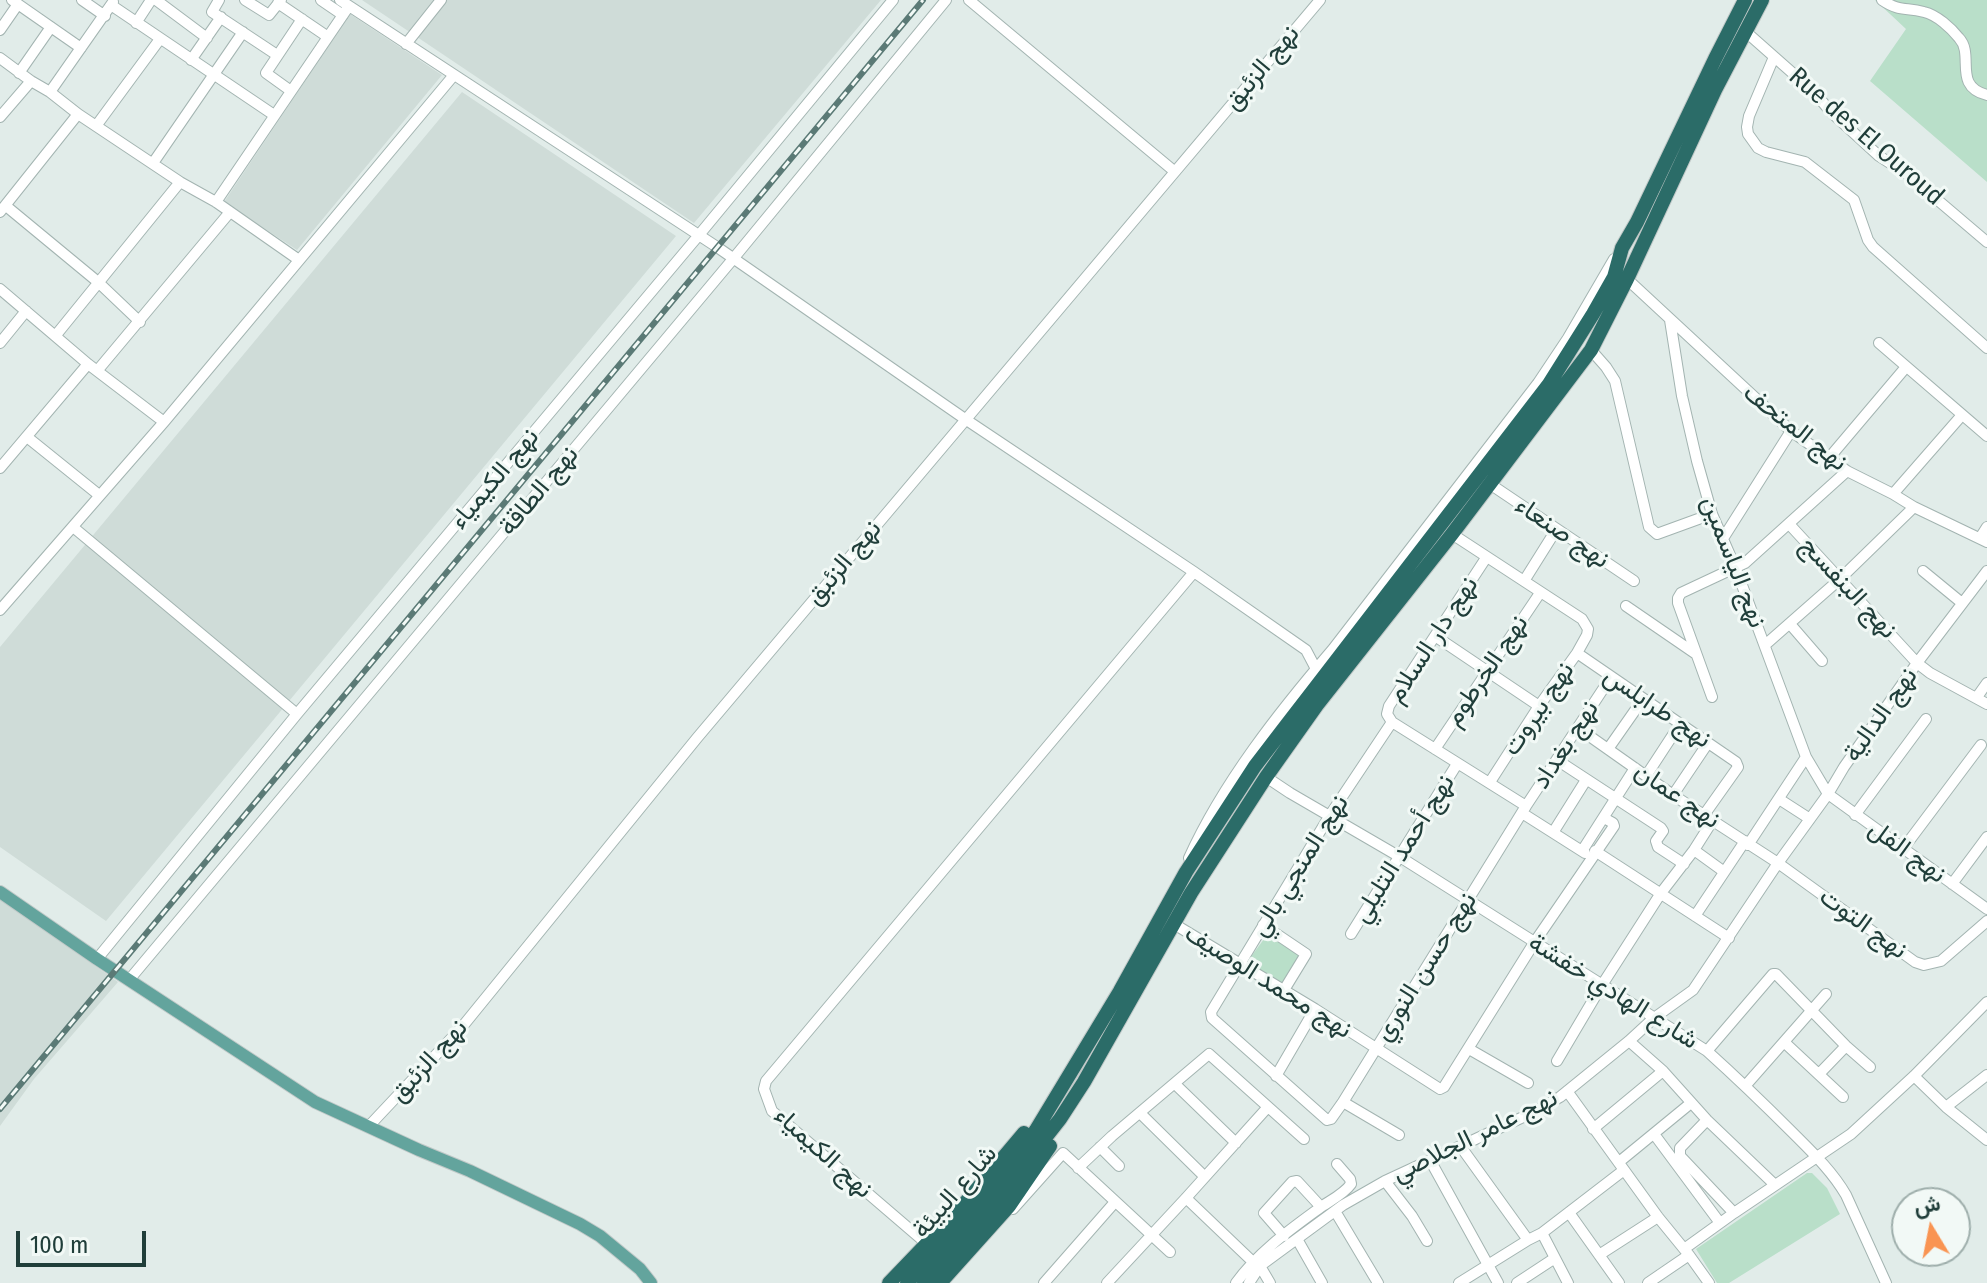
<!DOCTYPE html>
<meta charset="utf-8">
<style>
body{margin:0}
#map{position:relative;width:1987px;height:1283px;overflow:hidden;background:#e1ece9;font-family:"Fira Sans Condensed",Vazirmatn,sans-serif}
canvas{display:block}
.north{position:absolute;left:1891px;top:1187px;width:80px;height:80px;box-sizing:border-box;background:#f2f9f6;border:2px solid #9eaeab;border-radius:50%;rotate:350deg;font-size:22px;font-weight:700;line-height:32px;text-align:center;color:#203e3a}
.north::after{content:'';display:block;margin:auto;width:28px;height:36px;background:#f99452;clip-path:polygon(50% 0,100% 100%,50% 72%,0 100%)}
.scale{position:absolute;left:16px;top:1231px;width:130px;height:36px;box-sizing:border-box;border:4px solid #203e3a;border-top:0;padding-left:10px;font-size:24px;line-height:28px;white-space:nowrap;color:#203e3a;-webkit-text-stroke:6px #f2f9f6;paint-order:stroke}
</style>
<div id="map">
<canvas width="1987" height="1283"></canvas>
<div class="north">ش</div>
<div class="scale">100 m</div>
</div>
<script>
const ctx = document.querySelector('canvas').getContext('2d');
ctx.lineJoin = 'round';
function fill(path, color) { ctx.fillStyle = color; ctx.fill(path, 'evenodd'); }
function trace(path, color, width, dash) { ctx.strokeStyle = color; ctx.lineWidth = width; ctx.lineCap = dash ? 'butt' : 'round'; ctx.setLineDash(dash || []); ctx.stroke(path); }
function label(font, color, halo, rows, align = 'center') {
  ctx.font = font + ' "Fira Sans Condensed",Vazirmatn,sans-serif'; ctx.lineWidth = 6; ctx.setLineDash([]); ctx.textBaseline = 'middle'; ctx.strokeStyle = halo; ctx.fillStyle = color; for (const [text, x, y, turn = 0] of rows) {
    ctx.save(); ctx.translate(x, y); ctx.rotate((+turn || 0) * Math.PI / 180); ctx.textAlign = isNaN(turn) ? turn : align; if (halo) ctx.strokeText(text, 0, 0); ctx.fillText(text, 0, 0); ctx.restore();
  }
}
fill(new Path2D(`
 M362 0H881L694 223Z
 M350 14 442 75 297 250 224 202Z
 M462 92 676 236 106 921 0 847V647Z
 M0 899 118 982 34 1079 0 1126Z`), '#cfdcd8');
fill(new Path2D(`
 M1875 0H1987V182L1870 81 1906 29Z
 M1267 935 1299 953 1300 958 1281 985 1253 966 1250 958Z
 M1807 1173H1812L1827 1188 1840 1214 1729 1283H1717L1696 1249Z`), '#b9dfc9');
const minor = new Path2D(`
 M12 0 81 48
 M82 0 105 16
 M156 0 207 38
 M219 0 212 12 277 55
 M245 0 269 15 281 0
 M321 0 343 15
 M340 0 717 247 965 419 1194 572 1306 650 1316 669
 M969 0 1174 171
 M1882 0C1900 12 1905 7 1924 12 1937 15 1951 28 1959 38 1975 55 1952 86 1987 95
 M278 3 328 37
 M111 5 274 115
 M136 23 151 0
 M0 30 18 4
 M1745 31 1814 92 1831 112 1879 156 1907 174 1987 242
 M406 44 441 0
 M1774 57 1749 116 1747 127 1748 134 1758 148 1766 152 1805 162 1854 200 1868 240 1873 247 1987 348
 M0 58 31 81 50 92 78 114 180 182 216 202 299 260
 M191 60 221 17
 M19 73 51 27
 M291 91 266 73 302 19
 M50 92 113 2
 M0 117 31 81
 M96 126 160 39
 M153 163 243 32
 M216 202 349 6
 M6 206 98 282 140 322
 M0 212 78 114
 M1627 279 1791 431 1847 471 1893 494 1914 507 1987 542
 M0 289 88 364 164 422
 M1670 320 1682 396 1697 461 1712 514 1736 569 1806 757 1828 794 1987 909
 M56 335 180 182
 M0 343 26 311
 M1879 343 1987 436
 M1591 350 1606 367 1615 381 1649 527 1657 534 1712 514
 M97 371 230 212
 M27 437 99 495
 M1829 458 1906 367
 M0 468 88 364
 M1490 484 1634 581
 M1893 494 1962 415
 M1789 524 1917 663 1930 673 1987 704
 M73 527 297 714
 M1452 534 1582 619 1588 629 1587 635 1577 653 1539 706 1490 782
 M1980 538 1987 527
 M1722 540 1791 431
 M1923 571 1962 603
 M1524 581 1556 530
 M1626 606 1696 654
 M0 610 164 422 454 75
 M1790 624 1822 661
 M1435 636 1539 706
 M1765 645 1840 579 1914 507
 M1577 653 1736 762 1738 767 1704 815
 M1712 697 1678 603V598L1681 593 1745 563 1847 471
 M1977 697 1987 683
 M1392 722 1330 815 1211 1012 1212 1018 1327 1120 1331 1119 1343 1102 1526 806 1611 677
 M1392 722 1387 714 1389 706 1486 558
 M1392 722 1526 806
 M1578 728 1673 795 1778 863 1915 962 1924 965 1941 961 1987 921
 M1435 749 1540 593
 M1608 749 1643 699
 M1557 760 1661 828 1663 831 1656 841 1658 847 1684 864
 M1646 776 1680 724
 M1266 777 1290 793 1400 857 1707 1051C1737 1078 1765 1105 1793 1133 1812 1152 1832 1171 1846 1195L1886 1283
 M1673 795 1708 743
 M1779 799 1810 819
 M1522 813 1585 853
 M1855 815 1926 719
 M1554 831 1586 780
 M1748 845 1806 757
 M1903 849 1981 745
 M1694 850 1723 871
 M1582 851 1635 768
 M1595 851 1729 938
 M1189 858C1223 783 1279 712 1333 649L1538 383 1568 338 1614 259
 M1952 884 1987 837
 M1695 916 1745 841
 M1174 924 1315 1009 1440 1089 1444 1087 1534 943 1614 826 1613 823 1604 818
 M1263 925 1306 954 1284 990
 M1351 934 1457 764
 M97 959 297 714 699 235 893 0
 M129 980 733 259 946 0
 M1629 1041 1663 1071 1707 1120 1775 1185
 M1784 1042 1843 1097
 M1469 1049 1528 1083
 M1707 1051 1773 974H1776L1846 1046 1870 1067
 M1557 1061 1602 985 1661 893 1694 850 1713 820
 M1819 1074 1846 1046
 M1276 1076 1315 1009
 M1914 1076 1946 1107 1987 1140
 M1175 1084 1236 1143
 M1746 1085 1826 994
 M1567 1091 1658 1217 1689 1255 1709 1283
 M1343 1102 1399 1135
 M1946 1107 1987 1075
 M1140 1113 1205 1177
 M1707 1120 1680 1148V1156L1734 1213
 M369 1126 462 1027 697 738 1320 0
 M1593 1129 1663 1071
 M1654 1134 1720 1223
 M1100 1147 1119 1166
 M1461 1147 1528 1240
 M1430 1160 1498 1283
 M1619 1162 1691 1103
 M1078 1168 1112 1136 1209 1054 1304 1139
 M1385 1181 1412 1216 1427 1241
 M1186 1198 1253 1262
 M1013 1209 1063 1153 1170 1252
 M1335 1211 1378 1283
 M1570 1214 1619 1283
 M1542 1233 1568 1283
 M1284 1236 1264 1213 1292 1182 1297 1181 1321 1207
 M1297 1239 1322 1283
 M927 1244 772 1111 764 1089 766 1081 1194 572
 M1684 1249 1734 1213 1851 1134 1914 1076 1987 1002
 M1599 1255 1658 1217
 M1260 1266 1270 1283
 M1044 1283 1115 1202
 M1107 1283 1186 1198 1267 1108
 M1236 1283C1258 1252 1291 1229 1321 1207 1331 1200 1344 1194 1351 1184L1350 1179 1337 1164
 M1249 1283 1260 1266 1343 1205 1385 1181 1534 1112 1560 1097 1629 1041 1654 1018 1693 990 1778 863 1828 794 1844 767 1917 663 1987 571
 M1459 1283 1528 1240 1542 1233 1624 1170
 M1517 1283 1555 1258
 M1648 1283 1689 1255`);
const major = new Path2D(`
 M0 892 97 959 315 1102 419 1150 470 1171 580 1224 600 1236 640 1269 651 1283`);
const highway = new Path2D(`
 M889 1283 960 1209 1024 1133
 M907 1283 988 1193 1016 1158 1036 1130 1120 991 1186 872 1255 766 1549 384 1593 314 1614 277 1622 248 1637 222 1715 59 1745 0
 M924 1283 983 1217 1060 1119 1084 1082 1191 893 1266 777 1317 705 1452 534 1591 350 1627 279 1715 90 1762 0
 M940 1283 1009 1206 1050 1146`);
trace(minor, '#a3b4b1', 12);
trace(major, '#c1c9c8', 14);
trace(highway, '#c1c9c8', 16);
trace(minor, '#fff', 10);
trace(major, '#63a49d', 12);
trace(highway, '#2b6c68', 14);
const rail = new Path2D(`
 M0 1109 923 0`);
trace(rail, '#5b7a76', 6);
trace(rail, '#f2f9f6', 3, [9]);
label('26px', '#203e3a', '#f2f9f6', [
 ["نهج الزئبق",1262,68,-50],
 ["Rue des El Ouroud",1866,137,41],
 ["نهج المتحف",1795,428,38],
 ["نهج الكيمياء",495,479,-50],
 ["نهج الطاقة",539,491,-50],
 ["نهج صنعاء",1562,533,34],
 ["نهج الياسمين",1733,562,69],
 ["نهج الزئبق",844,563,-50],
 ["نهج البنفسج",1848,588,47],
 ["نهج دار السلام",1433,640,-57],
 ["نهج الخرطوم",1487,671,-56],
 ["نهج طرابلس",1657,708,34],
 ["نهج بيروت",1539,709,-56],
 ["نهج الدالية",1881,715,-55],
 ["نهج بغداد",1566,745,-57],
 ["نهج عمان",1677,796,34],
 ["نهج أحمد التليلي",1404,849,-58],
 ["نهج الفل",1907,852,36],
 ["نهج المنجي بالي",1300,866,-58],
 ["نهج التوت",1863,924,36],
 ["نهج حسن النوري",1426,967,-58],
 ["نهج محمد الوصيف",1268,982,32],
 ["شارع الهادي خفشة",1613,992,32],
 ["نهج الزئبق",429,1061,-48],
 ["نهج عامر الجلاصي",1475,1136,-26],
 ["نهج الكيمياء",823,1153,42],
 ["شارع البيئة",955,1192,-49]
]);
</script>
